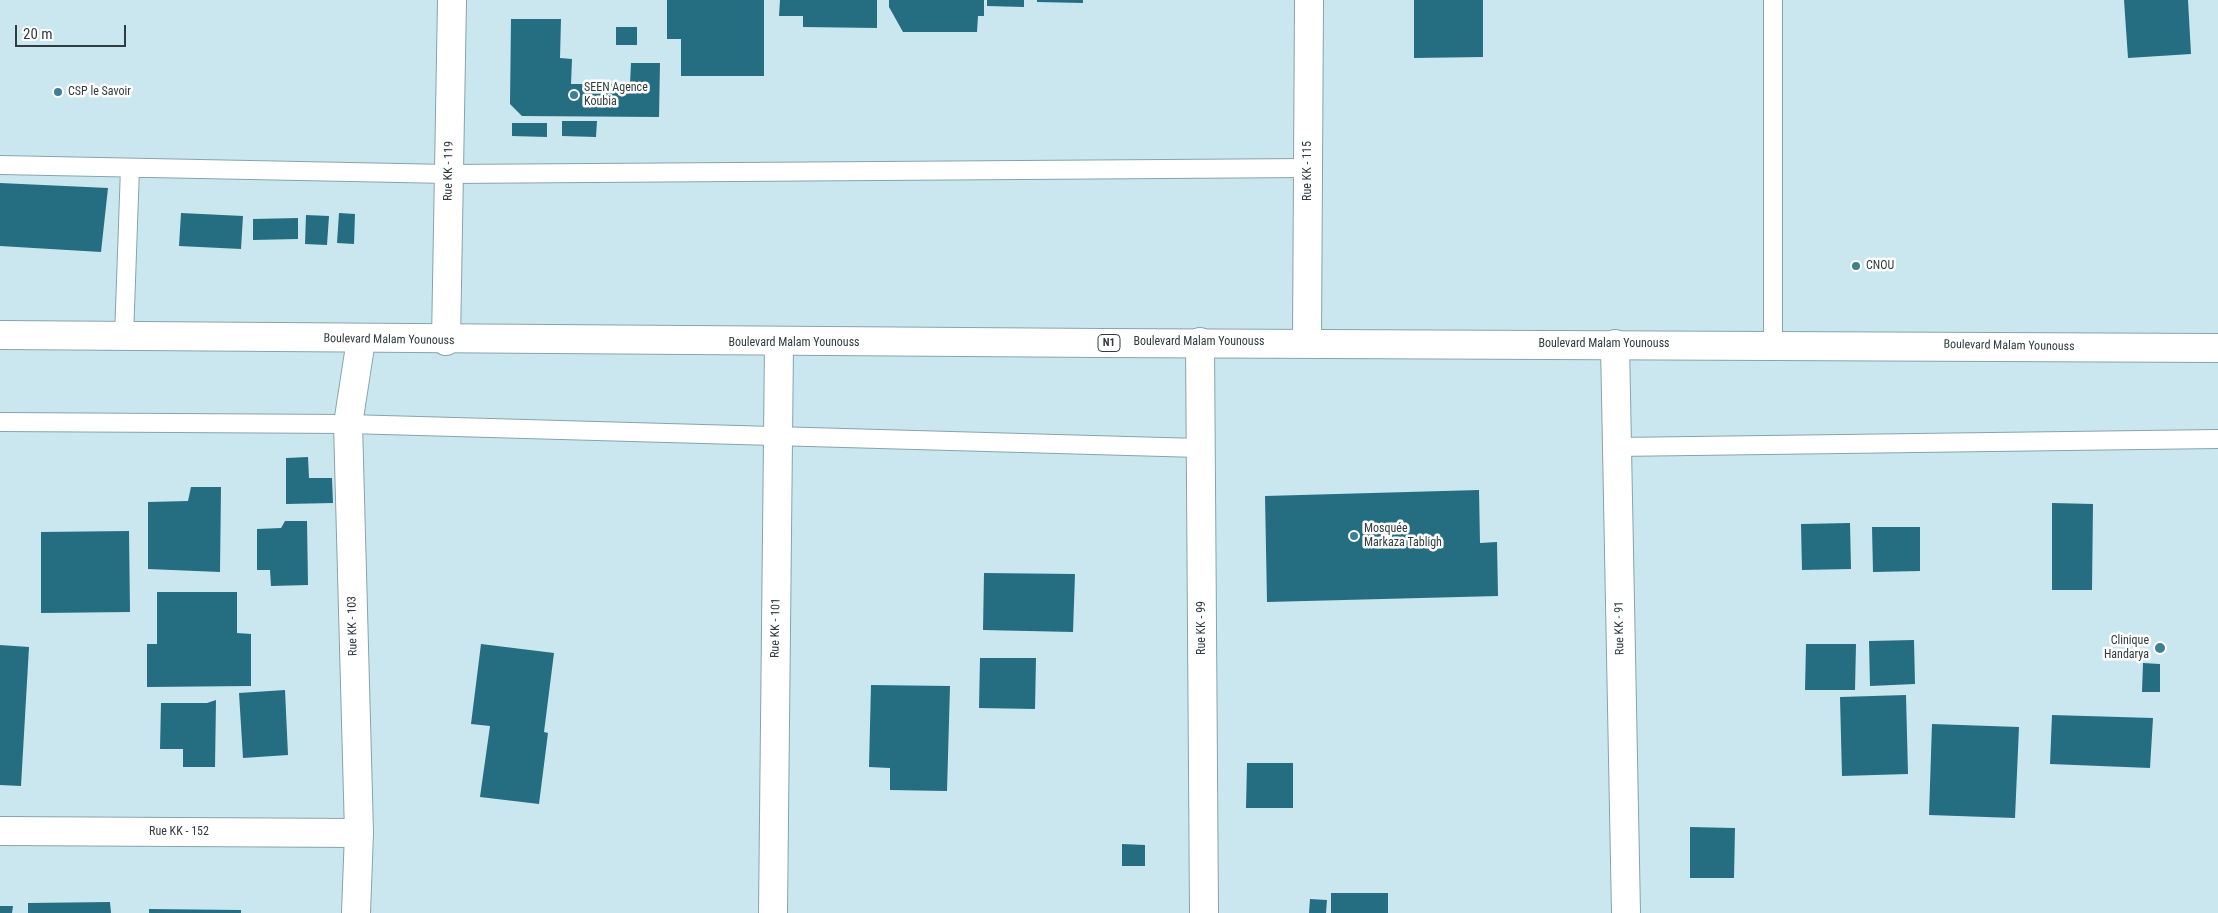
<!DOCTYPE html>
<meta charset="utf-8">
<style>
body{margin:0}
#map{position:relative;width:2218px;height:913px;overflow:hidden;background:#cae7f0;font-family:"Roboto Condensed",sans-serif}
canvas{display:block}
.scale{position:absolute;left:15px;top:25px;width:111px;height:22px;box-sizing:border-box;border:2px solid #303c3f;border-top:0;padding-left:6px;font-size:15px;line-height:18px;white-space:nowrap;color:#303c3f;-webkit-text-stroke:4px #fff;paint-order:stroke}
</style>
<div id="map">
<canvas width="2218" height="913"></canvas>
<div class="scale">20 m</div>
</div>
<script>
const ctx = document.querySelector('canvas').getContext('2d');
ctx.lineJoin = 'round';
function fill(path, color) { ctx.fillStyle = color; ctx.fill(path, 'evenodd'); }
function trace(path, color, width, dash) { ctx.strokeStyle = color; ctx.lineWidth = width; ctx.lineCap = dash ? 'butt' : 'round'; ctx.setLineDash(dash || []); ctx.stroke(path); }
function label(font, color, halo, rows, align = 'center') {
  ctx.font = font + ' "Roboto Condensed",sans-serif'; ctx.lineWidth = 5; ctx.setLineDash([]); ctx.textBaseline = 'middle'; ctx.strokeStyle = halo; ctx.fillStyle = color; for (const [text, x, y, turn = 0] of rows) {
    ctx.save(); ctx.translate(x, y); ctx.rotate((+turn || 0) * Math.PI / 180); ctx.textAlign = isNaN(turn) ? turn : align; if (halo) ctx.strokeText(text, 0, 0); ctx.fillText(text, 0, 0); ctx.restore();
  }
}
fill(new Path2D(`
 M667 0H764V76H681V39H667Z
 M780 0H877V28L803 27V16H779Z
 M889 0H984V16H978L977 32H903L889 7Z
 M987 0H1024V7L987 6Z
 M1037 0H1083V3L1037 2Z
 M1414 0H1483V57L1414 58Z
 M2124 0H2188L2191 54 2128 58Z
 M511 19H561L560 58 572 59 571 84H630L631 63H660L659 117 522 116 510 104Z
 M616 27H637V45H616Z
 M562 121H597L596 137 562 136Z
 M512 123H547V137L512 136Z
 M0 183 108 188 101 252 0 246Z
 M181 213 243 216 241 249 179 246Z
 M339 213 355 214 354 244 337 243Z
 M306 215 329 216 327 245 305 244Z
 M298 218V239L253 240V219Z
 M308 457 309 478H332L333 503 286 504V458Z
 M191 487H221L220 572 148 569V502L188 501Z
 M1479 490 1480 543 1497 542 1498 596 1267 602 1265 496Z
 M2052 503 2093 504 2092 590H2052Z
 M285 521H307L308 585 271 586 270 570H257V529L281 528Z
 M1850 523 1851 569 1802 570 1801 524Z
 M1872 527H1920V571L1873 572Z
 M129 531 130 612 41 613V532Z
 M984 573 1075 574 1073 632 983 630Z
 M157 592H237V633L251 634V686L147 687V644H157Z
 M1914 640 1915 684 1870 686 1869 641Z
 M481 644 554 653 544 732 548 733 539 804 480 797 490 726 471 724Z
 M1806 644H1856L1855 690H1805Z
 M0 645 29 647 21 786 0 785Z
 M980 658H1036L1035 709 979 708Z
 M2143 663 2160 664V692H2142Z
 M871 685 950 686 947 791 890 790V768L869 767Z
 M285 690 288 755 243 758 239 693Z
 M1906 695 1908 774 1842 776 1840 697Z
 M216 700 215 767H183V749H160L161 703H207Z
 M2052 715 2153 718 2150 768 2050 764Z
 M1932 724 2019 727 2015 818 1929 815Z
 M1247 763H1293V808H1246Z
 M1690 827 1735 828 1734 878H1690Z
 M1122 844 1145 845V866H1122Z
 M1331 893H1388V913H1331Z
 M1310 899 1327 900 1326 913H1309Z
 M110 902 111 913H28V903Z
 M0 906H13L12 913H0Z
 M149 909 241 910V913H149Z`), '#256d81');
const service = new Path2D(`
 M0 165 449 174 1308 168
 M124 337 130 168
 M1773 344V0
 M0 422 348 424 1199 448
 M1616 447 2218 439`);
const minor = new Path2D(`
 M446 341 452 0
 M1200 342 1204 913
 M1307 342 1309 0
 M1615 344 1626 913
 M0 831 359 833
 M356 913 359 833 348 424 361 340
 M773 913 779 344`);
const primary = new Path2D(`
 M0 335C739 345 1479 342 2218 348`);
trace(service, '#88a3ac', 20);
trace(minor, '#88a3ac', 30);
trace(primary, '#88a3ac', 30);
trace(service, '#fff', 18);
trace(minor, '#fff', 28);
trace(primary, '#fff', 28);
for (const [x, y, r, color] of [
 [58,92,5,"#3e7f92"],
 [574,95,5,"#3e7f92"],
 [1856,266,5,"#3e7f92"],
 [1354,536,5,"#3e7f92"],
 [2160,648,6,"#3e7f92"]
]) { const dot = new Path2D(); dot.arc(x, y, r, 0, 2 * Math.PI); ctx.fillStyle = color; ctx.fill(dot); trace(dot, '#fff', 2); }
for (const [x, y, w] of [
 [1109,343,22]
]) { const box = new Path2D(); box.roundRect(x - w / 2, y - 8.5, w, 17, 4); ctx.fillStyle = '#fff'; ctx.fill(box); trace(box, '#303c3f', 1); }
label('bold 11px', '#303c3f', null, [
 ["N1",1109,343]
]);
label('12px', '#303c3f', '#fff', [
 ["SEEN Agence",584,88],
 ["Koubia",584,102],
 ["CSP le Savoir",68,92],
 ["CNOU",1866,266],
 ["Mosquée",1364,529],
 ["Markaza Tabligh",1364,543],
 ["Clinique",2149,641,"right"],
 ["Handarya",2149,655,"right"]
], 'left');
label('12px', '#303c3f', '#fff', [
 ["Rue KK - 119",449,171,-89],
 ["Rue KK - 115",1308,171,-90],
 ["Boulevard Malam Younouss",389,340,1],
 ["Boulevard Malam Younouss",1199,342],
 ["Boulevard Malam Younouss",794,343],
 ["Boulevard Malam Younouss",1604,344],
 ["Boulevard Malam Younouss",2009,346,1],
 ["Rue KK - 103",353,626,-91],
 ["Rue KK - 101",776,628,-89],
 ["Rue KK - 99",1202,628,-90],
 ["Rue KK - 91",1620,628,-91],
 ["Rue KK - 152",179,832]
]);
</script>
